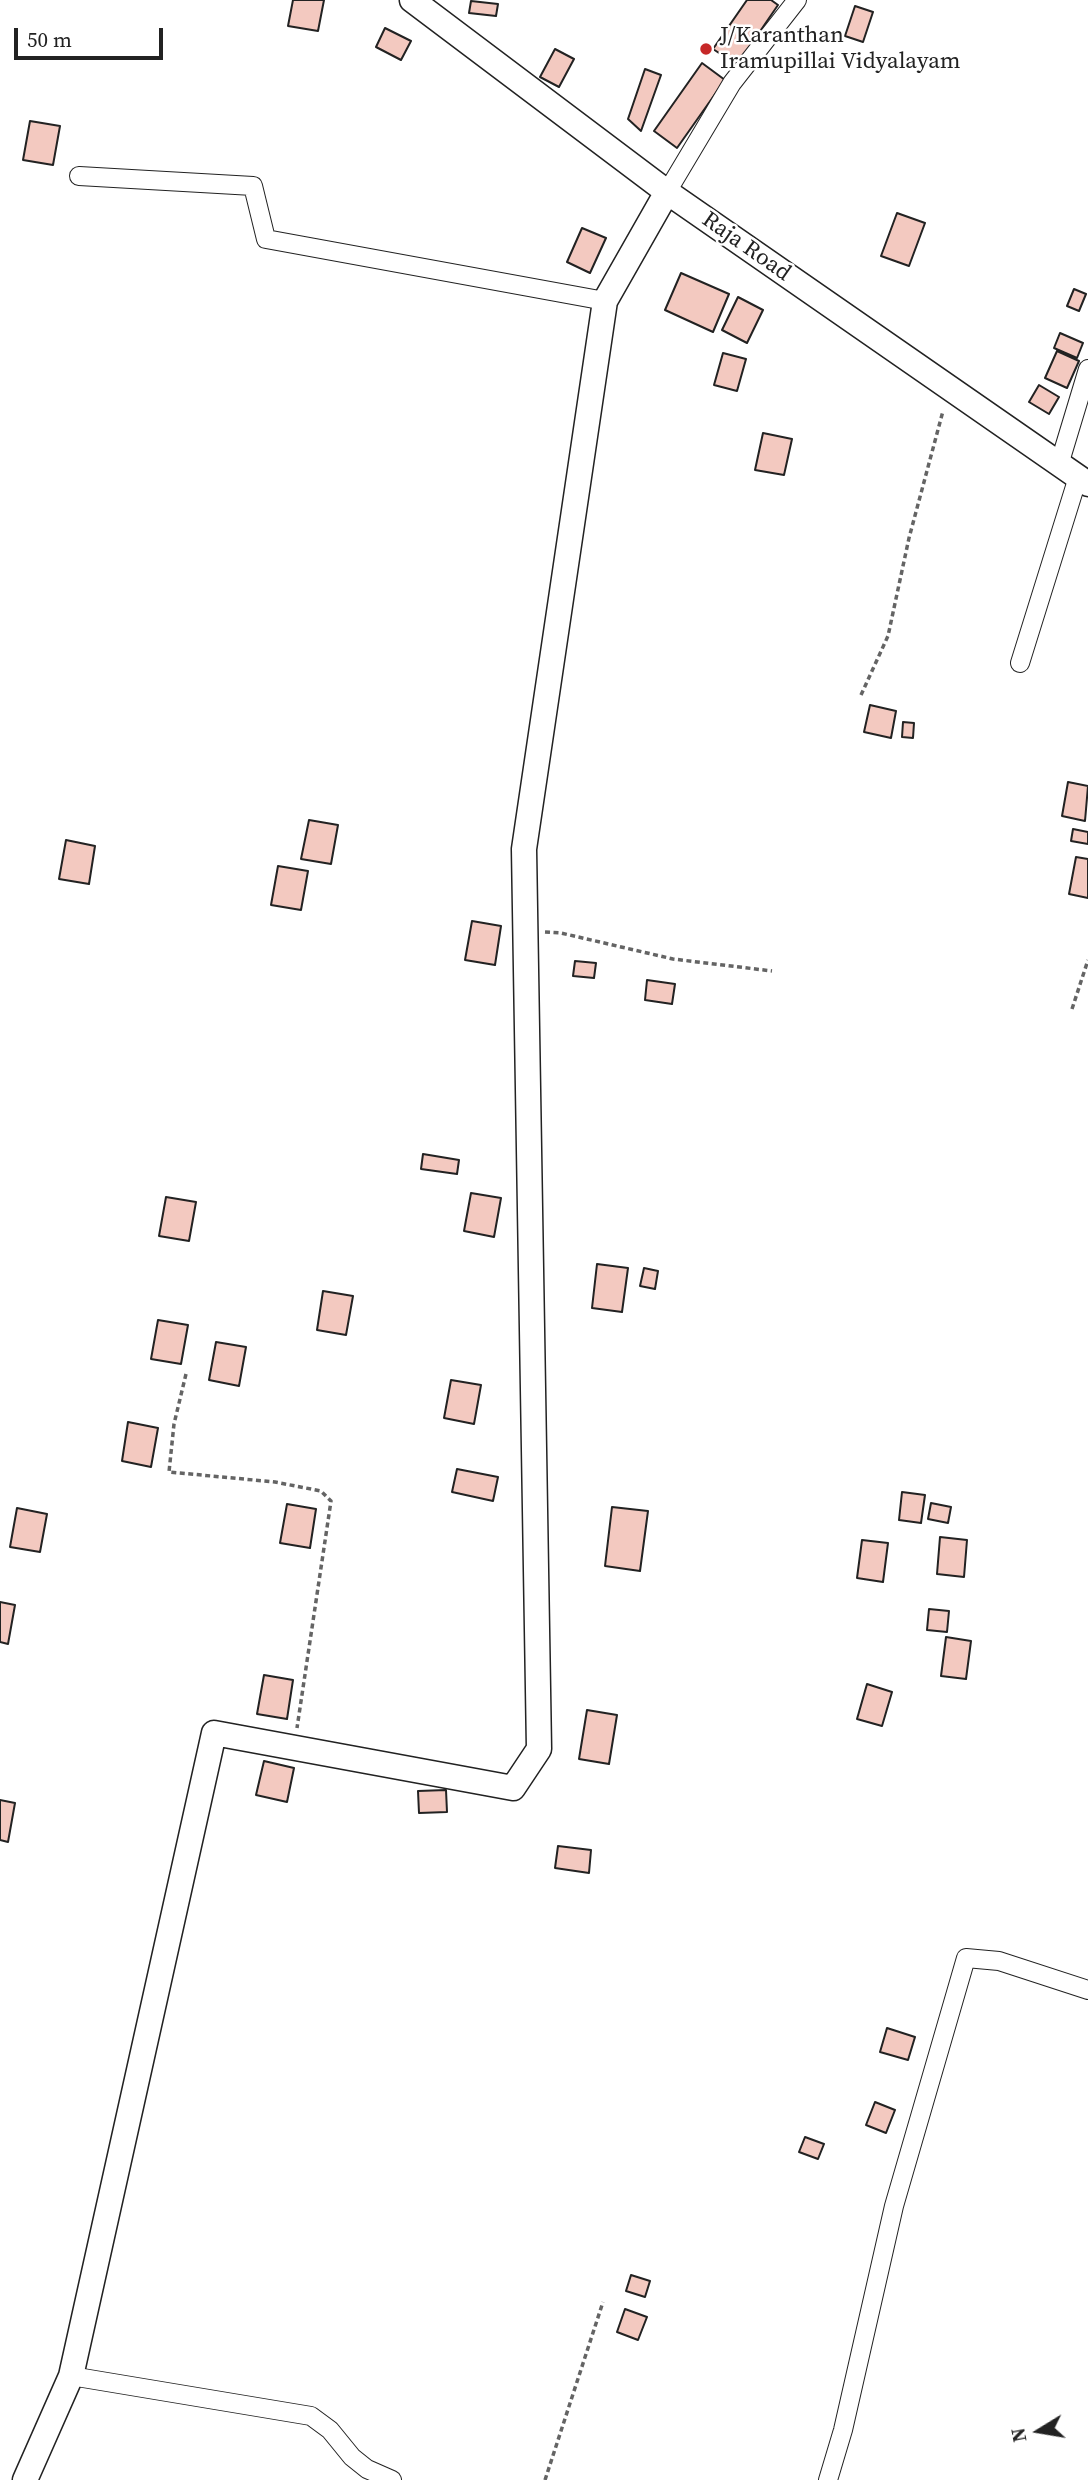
<!DOCTYPE html>
<style>
body{margin:0}
#map{position:relative;width:1088px;height:2480px;overflow:hidden;background:#fff;font-family:"Source Serif 4",serif}
canvas{display:block}
.north{position:absolute;left:1004px;top:2396px;width:70px;height:70px;-webkit-text-stroke:5px #fff;paint-order:stroke;rotate:259deg;font-size:19px;font-weight:700;line-height:28px;text-align:center;color:#222}
.north::after{content:'';display:block;margin:auto;width:24px;height:32px;background:#222;clip-path:polygon(50% 0,100% 100%,50% 72%,0 100%)}
.scale{position:absolute;left:14px;top:28px;width:149px;height:32px;box-sizing:border-box;border:4px solid #222;border-top:0;padding-left:9px;font-size:21px;line-height:24px;white-space:nowrap;color:#222;-webkit-text-stroke:5px #fff;paint-order:stroke}
</style>
<div id="map">
<canvas width="1088" height="2480"></canvas>
<div class="north">N</div>
<div class="scale">50 m</div>
</div>
<script>
const ctx = document.querySelector('canvas').getContext('2d');
ctx.lineJoin = 'round';
function fill(path, color) { ctx.fillStyle = color; ctx.fill(path, 'evenodd'); }
function trace(path, color, width, dash) { ctx.strokeStyle = color; ctx.lineWidth = width; ctx.lineCap = dash ? 'butt' : 'round'; ctx.setLineDash(dash || []); ctx.stroke(path); }
function label(font, color, halo, rows, align = 'center') {
  ctx.font = font + ' "Source Serif 4",serif'; ctx.lineWidth = 5; ctx.setLineDash([]); ctx.textBaseline = 'middle'; ctx.strokeStyle = halo; ctx.fillStyle = color; for (const [text, x, y, turn = 0] of rows) {
    ctx.save(); ctx.translate(x, y); ctx.rotate((+turn || 0) * Math.PI / 180); ctx.textAlign = isNaN(turn) ? turn : align; if (halo) ctx.strokeText(text, 0, 0); ctx.fillText(text, 0, 0); ctx.restore();
  }
}
const building = new Path2D(`
 M293 0H324L318 31 288 26Z
 M747 0H771L778 5 737 65 713 49Z
 M471 1 498 4 496 16 469 13Z
 M855 6 873 12 863 42 845 36Z
 M385 28 411 41 401 60 376 47Z
 M555 49 574 59 559 87 540 77Z
 M702 63 725 80 677 148 654 131Z
 M645 69 661 75 641 131 628 119Z
 M30 121 60 126 53 165 23 160Z
 M897 213 925 223 909 266 881 256Z
 M582 228 606 238 590 273 567 262Z
 M681 273 729 294 713 332 665 310Z
 M1074 289 1086 294 1079 311 1067 306Z
 M738 297 763 310 747 343 722 330Z
 M1060 333 1083 343 1077 358 1054 348Z
 M1057 351 1079 361 1067 388 1045 378Z
 M723 353 746 359 737 391 714 385Z
 M1039 385 1059 397 1049 414 1029 402Z
 M763 433 792 439 784 475 755 470Z
 M870 705 896 711 891 738 864 732Z
 M903 722 914 723 913 738 902 737Z
 M1068 782 1088 786 1085 821 1062 816Z
 M309 820 338 825 331 864 301 859Z
 M1073 829 1088 832V844L1071 841Z
 M66 840 95 846 89 884 59 879Z
 M1076 857 1088 859V898L1069 894Z
 M278 866 308 871 301 910 271 905Z
 M472 921 501 926 495 965 465 960Z
 M575 961 596 963 594 978 573 976Z
 M647 980 675 984 672 1004 645 1000Z
 M423 1154 459 1160 457 1174 421 1169Z
 M471 1193 501 1198 494 1237 464 1231Z
 M166 1197 196 1202 189 1241 159 1236Z
 M597 1264 628 1268 622 1312 592 1308Z
 M644 1268 658 1271 655 1289 640 1286Z
 M323 1291 353 1296 346 1335 317 1330Z
 M158 1320 188 1325 181 1364 151 1359Z
 M216 1342 246 1347 239 1386 209 1380Z
 M451 1380 481 1385 474 1424 444 1418Z
 M128 1422 158 1428 151 1467 122 1461Z
 M457 1469 498 1477 493 1501 452 1492Z
 M902 1492 925 1495 921 1523 899 1520Z
 M931 1503 951 1507 948 1523 928 1519Z
 M287 1504 316 1509 310 1548 280 1543Z
 M612 1507 648 1511 640 1571 605 1566Z
 M17 1508 47 1514 40 1552 10 1547Z
 M940 1537 967 1540 964 1577 937 1574Z
 M862 1540 888 1543 883 1582 857 1578Z
 M0 1602 15 1605 8 1644 0 1642Z
 M929 1609 949 1611 947 1632 927 1630Z
 M946 1637 971 1641 966 1679 941 1676Z
 M264 1675 293 1680 287 1719 257 1714Z
 M867 1684 892 1692 882 1726 857 1719Z
 M587 1710 617 1715 609 1764 579 1759Z
 M264 1761 294 1768 287 1802 256 1795Z
 M446 1790 447 1812 419 1813 418 1791Z
 M0 1800 15 1803 8 1842 0 1840Z
 M558 1846 591 1850 589 1873 555 1868Z
 M887 2028 915 2037 908 2060 880 2052Z
 M875 2102 895 2110 886 2133 866 2125Z
 M805 2137 824 2144 818 2159 799 2152Z
 M631 2275 650 2281 645 2297 626 2291Z
 M625 2309 647 2317 638 2340 617 2332Z`);
fill(building, '#f3c9c0');
trace(building, '#222', 2);
const street = new Path2D(`
 M79 176 253 186 266 239 605 301
 M667 192 732 83 797 0
 M1059 465 1088 369
 M1020 663 1078 477
 M71 2376 311 2416 330 2430 352 2457 367 2469 392 2480
 M828 2480 843 2430 894 2206 966 1958 999 1961 1088 1990`);
const secondary = new Path2D(`
 M412 0 667 192 1088 484
 M25 2480 71 2376 214 1733 513 1788 539 1749 524 849 605 301 667 192`);
trace(street, '#222', 20);
trace(secondary, '#222', 27);
trace(new Path2D(`
 M861 695 888 636 909 538 943 411
 M545 932 561 933 673 959 772 971
 M1072 1009 1088 960
 M186 1374 174 1424 169 1472 275 1482 321 1491 331 1501 297 1728
 M545 2480 603 2302`), '#646464', 3.5, [5, 3.5]);
trace(street, '#fff', 18);
trace(secondary, '#fff', 24);
for (const [x, y, r, color] of [
 [706,49,7,"#c62828"]
]) { const dot = new Path2D(); dot.arc(x, y, r, 0, 2 * Math.PI); ctx.fillStyle = color; ctx.fill(dot); trace(dot, '#fff', 2.5); }
label('23px', '#222', '#fff', [
 ["J/Karanthan",720,36],
 ["Iramupillai Vidyalayam",720,62]
], 'left');
label('23px', '#222', '#fff', [
 ["Raja Road",746,247,35]
]);
</script>
